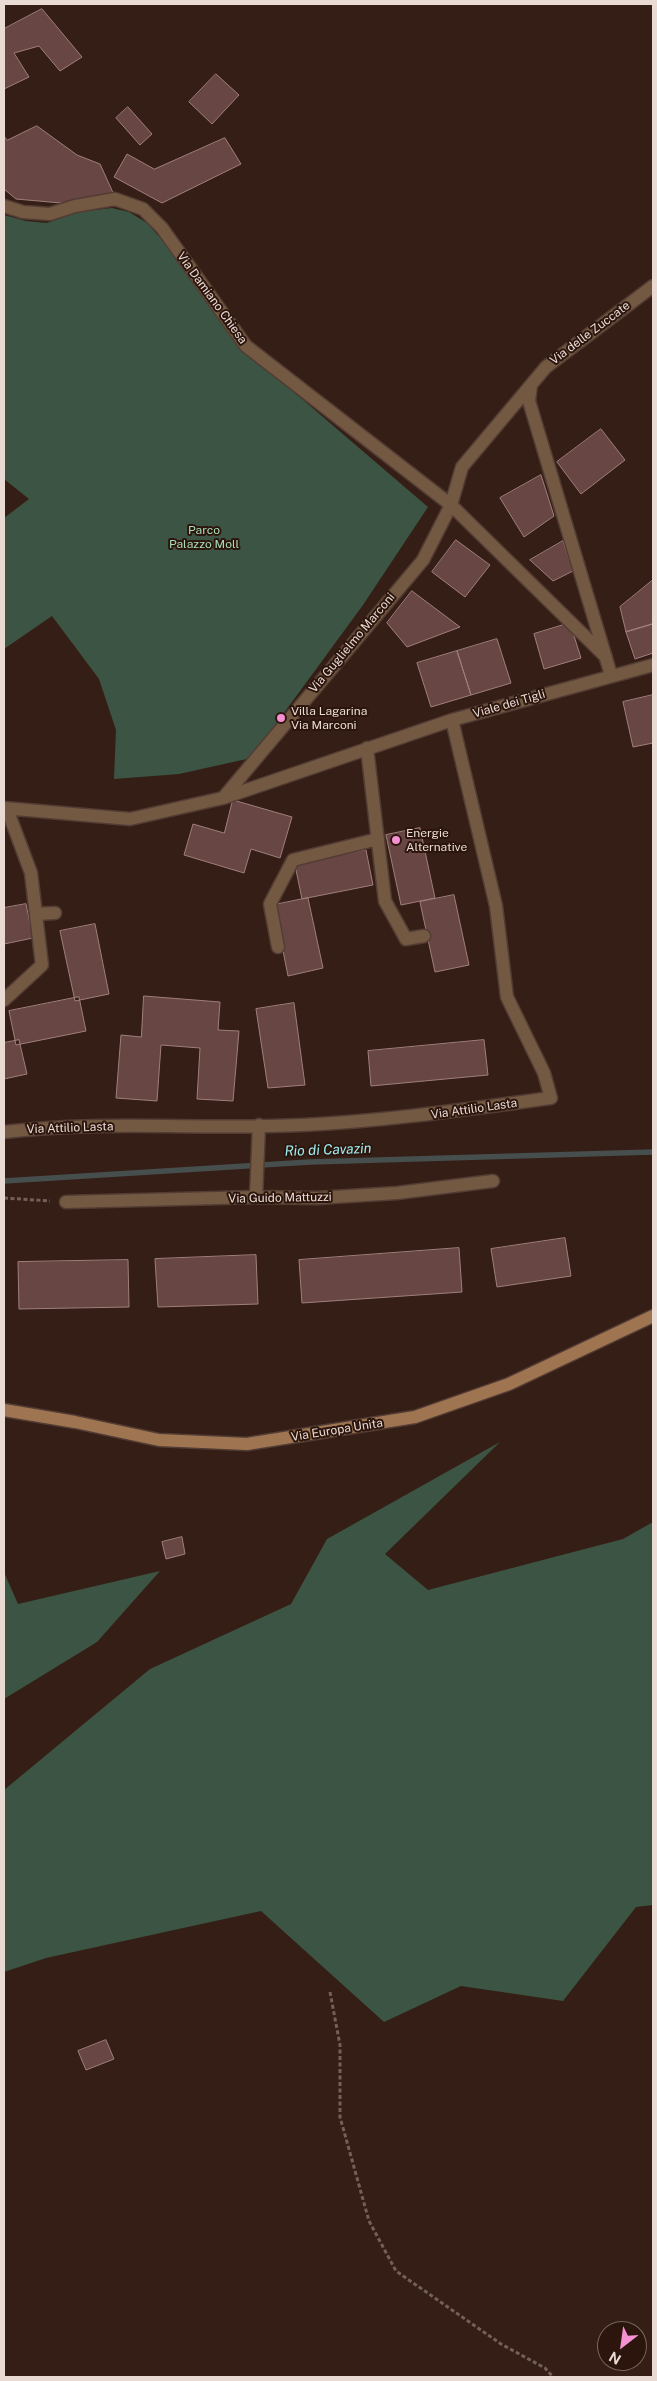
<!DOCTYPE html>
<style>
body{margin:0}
#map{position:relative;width:657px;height:2381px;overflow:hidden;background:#351e15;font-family:"Public Sans",sans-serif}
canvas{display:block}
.frame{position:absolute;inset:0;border:5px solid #eadad4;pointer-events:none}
.north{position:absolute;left:597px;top:2321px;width:50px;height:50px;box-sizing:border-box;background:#2b150c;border:1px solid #77645c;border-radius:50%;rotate:210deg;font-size:14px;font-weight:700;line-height:20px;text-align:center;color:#eadad4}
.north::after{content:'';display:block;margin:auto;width:18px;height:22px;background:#f591d2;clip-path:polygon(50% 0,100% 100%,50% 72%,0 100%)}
</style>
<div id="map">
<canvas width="657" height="2381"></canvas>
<div class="frame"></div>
<div class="north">N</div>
</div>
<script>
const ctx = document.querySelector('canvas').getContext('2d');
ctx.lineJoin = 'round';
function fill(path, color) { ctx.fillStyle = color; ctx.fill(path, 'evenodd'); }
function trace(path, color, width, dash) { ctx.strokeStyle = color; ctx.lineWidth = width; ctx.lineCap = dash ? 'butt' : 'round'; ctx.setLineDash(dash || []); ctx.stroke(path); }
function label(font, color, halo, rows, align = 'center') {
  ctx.font = font + ' "Public Sans",sans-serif'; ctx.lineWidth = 4; ctx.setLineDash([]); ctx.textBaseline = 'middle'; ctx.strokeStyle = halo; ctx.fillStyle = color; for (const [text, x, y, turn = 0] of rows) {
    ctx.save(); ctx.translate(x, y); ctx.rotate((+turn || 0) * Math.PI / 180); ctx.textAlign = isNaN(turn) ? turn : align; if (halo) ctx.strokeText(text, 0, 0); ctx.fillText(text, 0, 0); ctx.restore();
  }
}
fill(new Path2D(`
 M112 208 129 212 147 223 164 242 239 345 428 507 363 605 251 758 179 774 114 779 116 730 99 679 52 616 4 649V518L29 499 4 479V215L26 221 47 223 76 212Z
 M500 1442 385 1554 428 1590 623 1539 653 1522V1905L636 1907 563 2001 461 1986 384 2022 261 1911 46 1958 4 1972V1790L150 1669 291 1604 327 1539Z
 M160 1571 97 1642 4 1699V1572L18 1604Z`), '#3c5443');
trace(new Path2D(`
 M4 1181 310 1162 653 1152`), '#464f4e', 5.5);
const building = new Path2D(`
 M42 9 82 57 60 71 39 46 14 53 29 77 4 89V29Z
 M216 74 239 95 212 124 189 102Z
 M128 107 152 134 140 145 116 118Z
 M37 126 77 155 100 164 115 197 61 203 16 199 4 189V136L7 140Z
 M225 138 241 164 162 203 114 177 127 154 154 169Z
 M601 429 625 460 581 494 557 462Z
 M541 475 554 516 524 537 500 498Z
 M456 540 490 565 465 597 432 572Z
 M563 541 573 571 553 581 530 560Z
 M653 580V624L626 632 620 607Z
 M412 591 460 627 407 647 387 623Z
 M570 623 581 658 544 669 534 634Z
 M653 624V653L635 659 626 632Z
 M497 639 511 683 471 695 457 651Z
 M457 651 471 695 431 707 417 663Z
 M653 695V743L633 747 623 702Z
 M233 800 292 817 280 858 251 849 244 873 184 855 193 824 224 833Z
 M420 828 435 898 401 905 386 835Z
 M366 850 373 885 302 899 295 865Z
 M454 895 469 965 435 972 420 902Z
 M308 898 323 968 288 976 274 905Z
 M26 904 33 938 4 944V908Z
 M95 924 109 994 75 1001 60 931Z
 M144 996 220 1002 218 1030 239 1031 233 1101 197 1099 200 1048 161 1045 157 1101 116 1098 121 1035 141 1037Z
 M79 997 86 1031 16 1045 9 1011Z
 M294 1003 305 1085 268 1088 256 1009Z
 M19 1040 27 1074 4 1079V1043Z
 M484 1040 488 1075 371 1086 368 1051Z
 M565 1238 571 1276 497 1287 491 1249Z
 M459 1248 462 1292 302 1303 299 1260Z
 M256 1255 258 1304 158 1307 155 1259Z
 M128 1260 129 1307 19 1309 18 1262Z
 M182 1537 185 1554 166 1559 162 1542Z
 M106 2040 114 2059 86 2070 78 2051Z`);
fill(building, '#684644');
trace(building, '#9f7f7d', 1);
const minor = new Path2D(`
 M4 206 23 212 50 214 75 206 115 199 143 209 162 228 246 346 451 505 606 657
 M531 385 529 401 611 675
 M367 748 385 901 406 939 424 936
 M223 798 423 560 451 505 462 467 546 367 653 286
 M4 808 130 819 223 798 452 720 653 665
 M36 914 55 913
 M278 947 270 904 293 860 378 839
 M4 1000 42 965 31 873 7 809
 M4 1132C103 1120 203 1130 303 1125 386 1121 469 1109 551 1098L544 1073 507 997 496 906 452 720
 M256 1197 259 1125
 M66 1202 256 1197 317 1198 397 1193 493 1181`);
const secondary = new Path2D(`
 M4 1410 75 1422 159 1440 247 1444 415 1417 509 1384 653 1316`);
trace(minor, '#523c34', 15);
trace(secondary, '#523c34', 15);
trace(new Path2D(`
 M4 1198 50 1201
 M330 1992 340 2045V2117L369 2221 396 2271 501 2344 545 2368 553 2377`), '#746058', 3, [4, 2.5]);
trace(minor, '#735942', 12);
trace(secondary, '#9f7551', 12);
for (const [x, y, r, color] of [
 [281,718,5,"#f591d2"],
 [396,840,5,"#f591d2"]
]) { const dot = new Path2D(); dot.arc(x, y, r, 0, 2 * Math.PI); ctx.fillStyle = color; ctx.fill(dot); trace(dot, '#2b150c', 2); }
label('12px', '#eadad4', '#2b150c', [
 ["Via Damiano Chiesa",212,298,54],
 ["Via delle Zuccate",590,333,-37],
 ["Via Guglielmo Marconi",352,643,-50],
 ["Viale dei Tigli",509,704,-16],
 ["Via Attilio Lasta",474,1109,-8],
 ["Via Attilio Lasta",70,1128,-2],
 ["Via Guido Mattuzzi",280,1198,-1],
 ["Via Europa Unita",337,1430,-9]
]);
label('12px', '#a7deb9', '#2b150c', [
 ["Parco",204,530],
 ["Palazzo Moll",204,544]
]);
label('12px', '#eadad4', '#2b150c', [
 ["Villa Lagarina",291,711],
 ["Via Marconi",291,725],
 ["Energie",406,833],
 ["Alternative",406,847]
], 'left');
label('italic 14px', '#9fedf0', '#2b150c', [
 ["Rio di Cavazin",328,1150,-2]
]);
</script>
